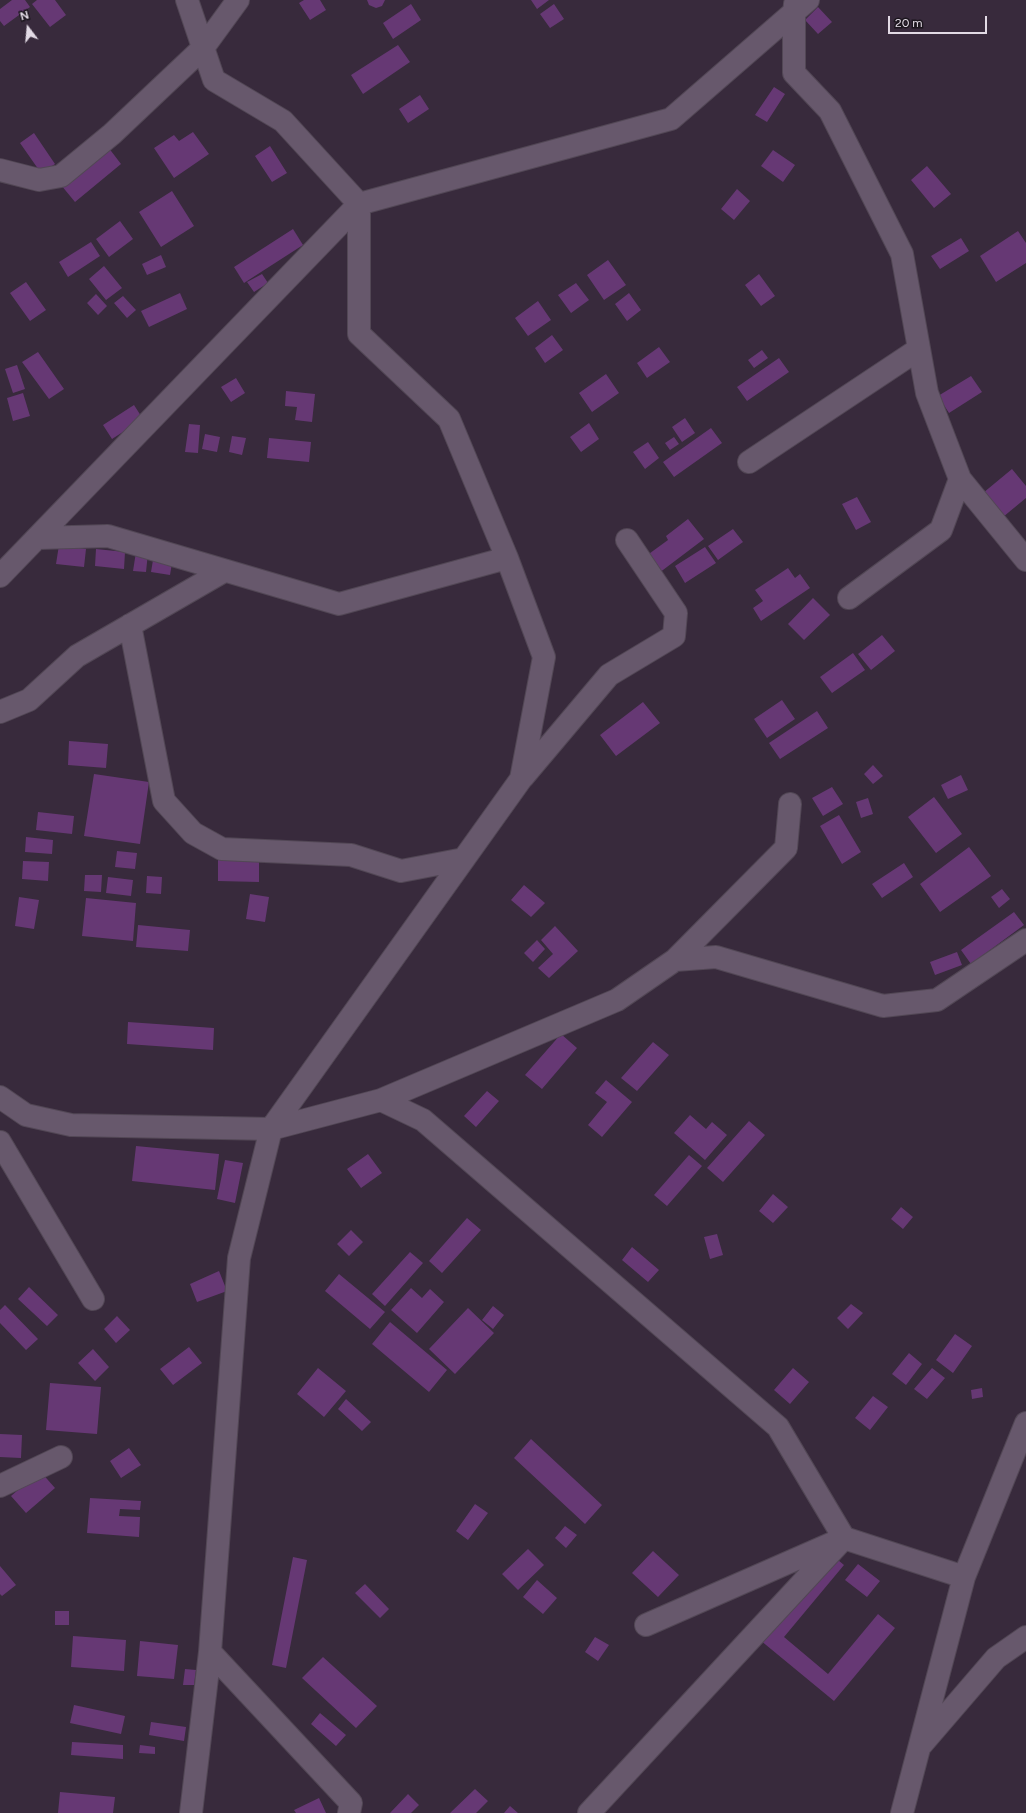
<!DOCTYPE html>
<style>
body{margin:0}
#map{position:relative;width:1026px;height:1813px;overflow:hidden;background:#382a3c;font-family:Figtree,sans-serif}
canvas{display:block}
.north{position:absolute;left:8px;top:8px;width:40px;height:40px;-webkit-text-stroke:3px #1c161e;paint-order:stroke;rotate:344deg;font-size:11px;font-weight:700;line-height:16px;text-align:center;color:#e2dae5}
.north::after{content:'';display:block;margin:auto;width:14px;height:18px;background:#e2dae5;clip-path:polygon(50% 0,100% 100%,50% 72%,0 100%)}
.scale{position:absolute;left:888px;top:16px;width:99px;height:18px;box-sizing:border-box;border:2px solid #e2dae5;border-top:0;padding-left:5px;font-size:12px;line-height:14px;white-space:nowrap;color:#e2dae5;-webkit-text-stroke:3px #1c161e;paint-order:stroke}
</style>
<div id="map">
<canvas width="1026" height="1813"></canvas>
<div class="north">N</div>
<div class="scale">20 m</div>
</div>
<script>
const ctx = document.querySelector('canvas').getContext('2d');
ctx.lineJoin = 'round';
function fill(path, color) { ctx.fillStyle = color; ctx.fill(path, 'evenodd'); }
function trace(path, color, width, dash) { ctx.strokeStyle = color; ctx.lineWidth = width; ctx.lineCap = dash ? 'butt' : 'round'; ctx.setLineDash(dash || []); ctx.stroke(path); }
fill(new Path2D(`
 M12 0H25L30 7 4 26 0 21V9Z
 M37 0H55L66 15 50 27 32 4Z
 M304 0H320L326 10 310 20 299 3Z
 M367 0H385L382 6 376 8 369 5Z
 M531 0H549L537 9Z
 M411 4 421 20 393 39 383 23Z
 M554 4 564 19 550 28 540 14Z
 M818 7 832 22 818 34 805 20Z
 M398 45 410 62 363 94 351 75Z
 M774 87 785 94 767 122 755 115Z
 M420 95 429 109 408 123 399 109Z
 M193 132 209 154 174 178 154 148 174 135 179 141Z
 M34 133 55 164 41 173 20 143Z
 M270 146 287 173 272 182 255 156Z
 M108 147 121 164 75 202 61 185Z
 M773 150 795 165 783 182 761 166Z
 M927 166 951 194 934 208 911 180Z
 M737 189 750 201 734 220 721 209Z
 M172 191 194 226 161 247 139 212Z
 M120 221 133 239 109 257 96 239Z
 M293 229 303 245 244 283 234 267Z
 M1018 231 1026 243V263L996 282 980 256Z
 M961 238 969 251 940 269 931 256Z
 M91 242 100 256 68 277 59 262Z
 M161 255 166 267 147 275 142 264Z
 M608 260 626 285 604 300 587 275Z
 M104 266 122 288 106 300 89 279Z
 M262 274 268 283 254 292 247 282Z
 M759 274 775 296 761 306 745 285Z
 M26 282 46 310 30 321 10 293Z
 M576 283 589 300 571 313 558 295Z
 M180 293 187 309 149 327 141 311Z
 M629 293 641 310 627 321 615 304Z
 M96 294 107 306 98 315 87 303Z
 M123 296 136 310 127 318 114 303Z
 M538 301 551 320 528 336 515 318Z
 M552 335 563 350 545 363 535 348Z
 M659 347 670 362 647 378 637 363Z
 M762 350 768 358 754 368 748 360Z
 M38 352 64 389 49 399 22 362Z
 M779 358 789 372 747 401 737 387Z
 M17 365 25 389 13 393 5 369Z
 M606 374 619 393 592 412 579 393Z
 M971 376 982 392 949 413 938 396Z
 M236 378 245 393 231 402 221 387Z
 M286 391 315 394 312 422 295 420 297 407 285 406Z
 M23 393 30 416 13 421 7 398Z
 M134 405 143 419 112 439 103 425Z
 M685 418 695 433 682 442 672 427Z
 M589 423 599 439 581 452 570 437Z
 M189 424 200 425 198 453 185 452Z
 M711 428 722 443 674 477 663 462Z
 M205 434 220 437 217 452 202 449Z
 M232 436 246 438 242 455 229 452Z
 M674 437 679 444 670 450 665 443Z
 M269 438 311 442 309 462 267 458Z
 M648 442 659 458 645 469 633 452Z
 M1012 469 1026 486V498L1003 517 983 493Z
 M857 497 871 522 856 530 842 504Z
 M688 519 704 539 659 573 646 556 668 540 666 536Z
 M733 529 743 542 718 560 708 546Z
 M59 545 86 549 84 567 56 564Z
 M705 547 716 563 685 583 675 566Z
 M96 549 125 552 124 569 95 566Z
 M136 552 148 553 146 572 133 571Z
 M154 554 173 557 170 575 151 572Z
 M788 568 795 578 800 574 810 588 761 621 753 608 763 601 755 590Z
 M813 598 830 615 804 640 788 624Z
 M882 635 895 651 871 670 858 654Z
 M853 653 865 670 832 693 820 677Z
 M782 700 795 719 767 738 754 719Z
 M643 702 660 723 616 756 600 735Z
 M817 711 828 728 780 759 769 743Z
 M69 741 108 744 106 768 68 765Z
 M873 765 883 776 873 784 864 774Z
 M94 774 149 782 140 844 84 836Z
 M961 775 968 790 948 799 941 785Z
 M832 787 843 804 823 816 812 798Z
 M934 797 962 834 936 853 908 817Z
 M868 798 873 814 861 818 856 802Z
 M38 812 74 816 72 834 36 830Z
 M839 815 861 852 842 864 820 826Z
 M26 837 53 840 52 854 25 852Z
 M969 847 991 876 940 912 920 884Z
 M117 851 137 853 135 869 115 867Z
 M218 860 259 861V882L218 881Z
 M23 861 49 862 48 881 22 879Z
 M904 863 913 877 882 898 872 884Z
 M85 875H102L101 892 84 891Z
 M147 876 162 877 161 894 146 893Z
 M108 877 133 880 131 896 106 893Z
 M524 885 545 903 531 917 511 900Z
 M1002 889 1010 899 999 908 991 897Z
 M250 894 269 897 265 922 246 919Z
 M19 897 39 900 34 929 15 926Z
 M86 898 136 903 133 941 82 936Z
 M1014 912 1024 925 971 964 961 950Z
 M138 925 190 930 188 951 136 947Z
 M555 926 578 951 549 978 538 968 553 954 541 940Z
 M537 940 545 949 533 962 524 953Z
 M957 952 962 965 935 975 930 962Z
 M128 1022 214 1028 213 1050 127 1044Z
 M561 1034 577 1048 542 1089 525 1075Z
 M653 1042 669 1055 637 1091 621 1078Z
 M606 1080 632 1102 602 1137 588 1125 607 1102 595 1093Z
 M487 1091 499 1101 476 1127 464 1116Z
 M690 1115 706 1129 712 1122 727 1135 705 1160 674 1133Z
 M749 1121 765 1135 723 1182 707 1168Z
 M136 1146 219 1154 215 1190 132 1181Z
 M368 1154 382 1173 361 1188 347 1169Z
 M689 1155 702 1166 667 1206 654 1195Z
 M225 1160 243 1163 235 1203 217 1199Z
 M773 1194 788 1207 773 1223 759 1211Z
 M901 1207 913 1217 903 1229 891 1219Z
 M467 1218 481 1230 442 1273 429 1261Z
 M351 1230 363 1242 349 1256 337 1244Z
 M717 1234 723 1255 710 1259 704 1237Z
 M632 1247 659 1270 648 1282 622 1260Z
 M410 1252 423 1263 385 1306 372 1294Z
 M219 1271 227 1291 197 1302 190 1284Z
 M339 1274 385 1312 370 1329 325 1291Z
 M29 1287 58 1315 47 1326 18 1299Z
 M411 1288 422 1298 430 1289 444 1302 417 1333 391 1310Z
 M851 1304 863 1313 848 1329 837 1318Z
 M5 1305 38 1339 26 1350 0 1323V1310Z
 M493 1306 504 1315 493 1329 482 1320Z
 M468 1308 494 1333 455 1374 429 1349Z
 M117 1316 130 1330 116 1343 104 1329Z
 M390 1322 447 1370 429 1392 372 1344Z
 M955 1334 972 1346 953 1373 936 1360Z
 M189 1347 202 1363 173 1385 160 1369Z
 M93 1349 109 1367 95 1381 78 1363Z
 M909 1353 922 1364 906 1385 892 1374Z
 M318 1368 346 1391 324 1417 297 1394Z
 M793 1368 809 1382 790 1404 774 1390Z
 M932 1368 945 1378 927 1399 914 1389Z
 M50 1383 101 1387 97 1434 46 1430Z
 M982 1388 983 1397 972 1399 971 1390Z
 M873 1396 888 1407 870 1430 855 1418Z
 M346 1399 371 1422 362 1431 338 1409Z
 M0 1434 22 1435 21 1458 0 1457Z
 M531 1439 602 1505 585 1524 514 1458Z
 M129 1448 141 1465 121 1478 110 1461Z
 M40 1471 55 1488 26 1513 11 1496Z
 M90 1498 141 1501 140 1510 120 1509 119 1516 140 1517 139 1537 87 1533Z
 M475 1504 488 1513 468 1540 456 1531Z
 M565 1526 577 1535 566 1548 555 1538Z
 M528 1549 544 1565 518 1590 502 1574Z
 M653 1551 679 1575 658 1597 632 1573Z
 M832 1555 844 1565 784 1637 828 1674 878 1614 895 1628 834 1701 760 1640Z
 M293 1557 307 1560 286 1668 272 1665Z
 M858 1564 880 1581 867 1597 845 1580Z
 M0 1566 16 1585 2 1596 0 1594Z
 M537 1580 557 1598 543 1614 523 1597Z
 M365 1584 389 1609 380 1618 355 1593Z
 M55 1611H69V1625H55Z
 M73 1636 126 1640 124 1671 71 1667Z
 M595 1637 609 1645 598 1661 585 1652Z
 M140 1641 178 1645 174 1679 137 1676Z
 M323 1657 377 1706 356 1728 302 1678Z
 M185 1669 196 1670 194 1685H183Z
 M74 1705 125 1716 121 1734 70 1723Z
 M320 1713 346 1735 336 1746 311 1724Z
 M151 1722 186 1727 184 1741 149 1735Z
 M72 1742 123 1745V1759L71 1755Z
 M140 1745 155 1747V1754L139 1753Z
 M475 1789 488 1801 476 1813H450Z
 M60 1792 115 1797 113 1813H58Z
 M408 1794 419 1805 411 1813H390Z
 M319 1798 326 1813H296L294 1810Z
 M510 1806 518 1813H504Z`), '#663874');
const minor = new Path2D(`
 M187 0 214 80 283 121 359 204V334L449 419 507 558 544 657 521 779 271 1129 239 1258 210 1652 191 1813
 M795 4 794 13V73L830 111 902 254 927 393 960 479 1026 560
 M0 170 39 180 61 176 112 134 203 48 238 0
 M749 462 919 349
 M38 538 108 536 339 604 507 558
 M0 576 359 204 671 119 808 0
 M849 598 941 530 960 479
 M130 625 164 801 193 833 222 849 351 855 401 871 464 859
 M0 712 29 700 77 656 224 571
 M523 777 609 675 674 636 676 613 627 540
 M675 960 786 848 790 804
 M0 1097 26 1115 71 1125 271 1129 381 1100 423 1120 778 1427 844 1538 964 1577
 M381 1100 617 1000 675 960 716 957 883 1006 937 1000 1026 940
 M0 1142 93 1299
 M0 1486 61 1457
 M646 1625 835 1542
 M210 1652 351 1803 349 1813
 M922 1744 996 1658 1026 1637
 M589 1813 844 1538
 M902 1813 964 1577 1026 1423`);
trace(minor, '#524755', 24);
trace(minor, '#67586c', 22);
</script>
